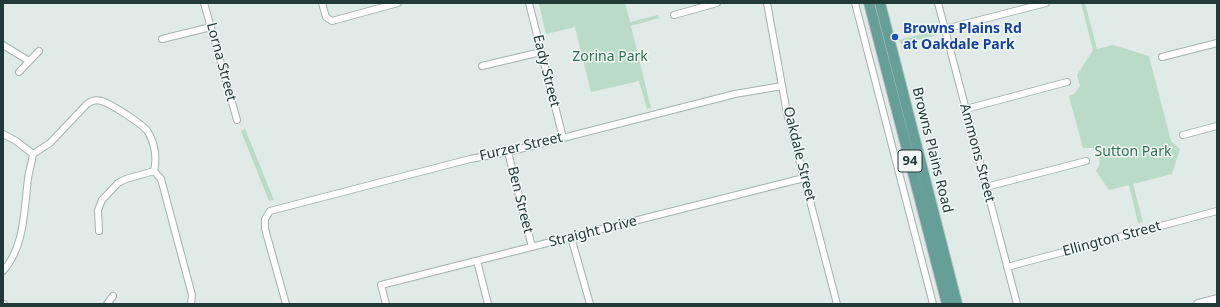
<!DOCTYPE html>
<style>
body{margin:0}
#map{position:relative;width:1220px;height:307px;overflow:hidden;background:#e0eae7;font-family:"Noto Sans",sans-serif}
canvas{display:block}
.frame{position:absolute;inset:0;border:4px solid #213a37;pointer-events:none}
</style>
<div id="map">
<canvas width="1220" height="307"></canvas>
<div class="frame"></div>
</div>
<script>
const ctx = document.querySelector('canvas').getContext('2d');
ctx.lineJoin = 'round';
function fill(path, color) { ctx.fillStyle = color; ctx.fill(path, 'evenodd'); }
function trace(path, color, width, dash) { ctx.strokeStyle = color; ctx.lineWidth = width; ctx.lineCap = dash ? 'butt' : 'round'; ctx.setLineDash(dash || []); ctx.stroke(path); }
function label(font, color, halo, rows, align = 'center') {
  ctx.font = font + ' "Noto Sans",sans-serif'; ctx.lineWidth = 3; ctx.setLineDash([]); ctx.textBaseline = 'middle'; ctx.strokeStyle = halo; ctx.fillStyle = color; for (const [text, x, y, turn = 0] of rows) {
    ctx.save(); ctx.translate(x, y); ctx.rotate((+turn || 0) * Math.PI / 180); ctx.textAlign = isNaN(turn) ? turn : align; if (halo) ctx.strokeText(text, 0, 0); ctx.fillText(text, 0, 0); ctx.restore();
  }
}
fill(new Path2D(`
 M545 3H625L630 22 658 15 659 18 631 26 651 108 647 109 639 81 591 92 575 27 546 34 539 4Z
 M1081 3H1085L1097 49 1113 45 1149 56 1171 141 1180 149 1172 174 1133 184 1143 222 1138 223 1129 185 1109 190 1096 171C1102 163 1101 154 1093 148H1083L1069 96 1074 94 1080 86 1077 75 1093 50Z
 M936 30 937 35 901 44 899 40Z
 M245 129 274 200 269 201 241 131Z`), '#b9dbc7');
const minor = new Path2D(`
 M204 3 237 120
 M322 3 326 17 332 21 398 3
 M529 3 563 138
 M767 3 787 113 837 304
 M855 3 933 304
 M938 3 1017 304
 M674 15 717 3
 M945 29 1046 3
 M162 39 211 27
 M3 45 29 61
 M1162 57 1217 43
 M482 66 541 52
 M19 72 39 51
 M966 109 1067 82
 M3 134 16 141 33 154
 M1183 135 1217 126
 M508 152 532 247
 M986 187 1086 161
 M99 231 98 210 102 200 118 183 126 179 154 171
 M571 237 590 304
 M477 261 488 304
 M1007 267 1217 211
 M3 271C25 247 24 209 28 179 29 170 32 162 33 154L50 143 87 104C91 101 96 99 101 101 110 103 144 125 148 132 155 143 157 159 154 171L161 179 192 295 191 304
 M3 304H4
 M107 304 113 296
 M286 304 265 229V219L270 211 470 159 508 152 735 94 782 86
 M386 304 381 285 804 178`);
const tertiary = new Path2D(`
 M1198 304 1217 299`);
const primary = new Path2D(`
 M869 3 947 304
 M880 3 957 304`);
trace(minor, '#a3b2af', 8);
trace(tertiary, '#a3b2af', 10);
trace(primary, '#bcc4c3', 12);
trace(minor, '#fff', 6);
trace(tertiary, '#fff', 8);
trace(primary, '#669e98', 10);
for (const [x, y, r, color] of [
 [895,37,4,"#1a4fb4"]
]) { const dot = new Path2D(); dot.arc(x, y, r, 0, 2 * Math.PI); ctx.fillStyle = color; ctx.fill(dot); trace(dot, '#f0f7f5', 1.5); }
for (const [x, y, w] of [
 [910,161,24]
]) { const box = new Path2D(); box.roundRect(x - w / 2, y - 11, w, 22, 3); ctx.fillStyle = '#f0f7f5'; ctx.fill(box); trace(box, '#213a37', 1); }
label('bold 13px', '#213a37', null, [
 ["94",910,161]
]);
label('bold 14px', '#164399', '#f0f7f5', [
 ["Browns Plains Rd",903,29],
 ["at Oakdale Park",903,45]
], 'left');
label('14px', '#2e6f50', '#f0f7f5', [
 ["Zorina Park",610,57],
 ["Sutton Park",1133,152]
]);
label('14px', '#213a37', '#f0f7f5', [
 ["Lorna Street",221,62,75],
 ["Eady Street",546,71,76],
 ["Furzer Street",521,147,-13],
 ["Browns Plains Road",932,150,76],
 ["Ammons Street",977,153,75],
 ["Oakdale Street",799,154,76],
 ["Ben Street",520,200,76],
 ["Straight Drive",593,232,-14],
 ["Ellington Street",1112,239,-15]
]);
</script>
